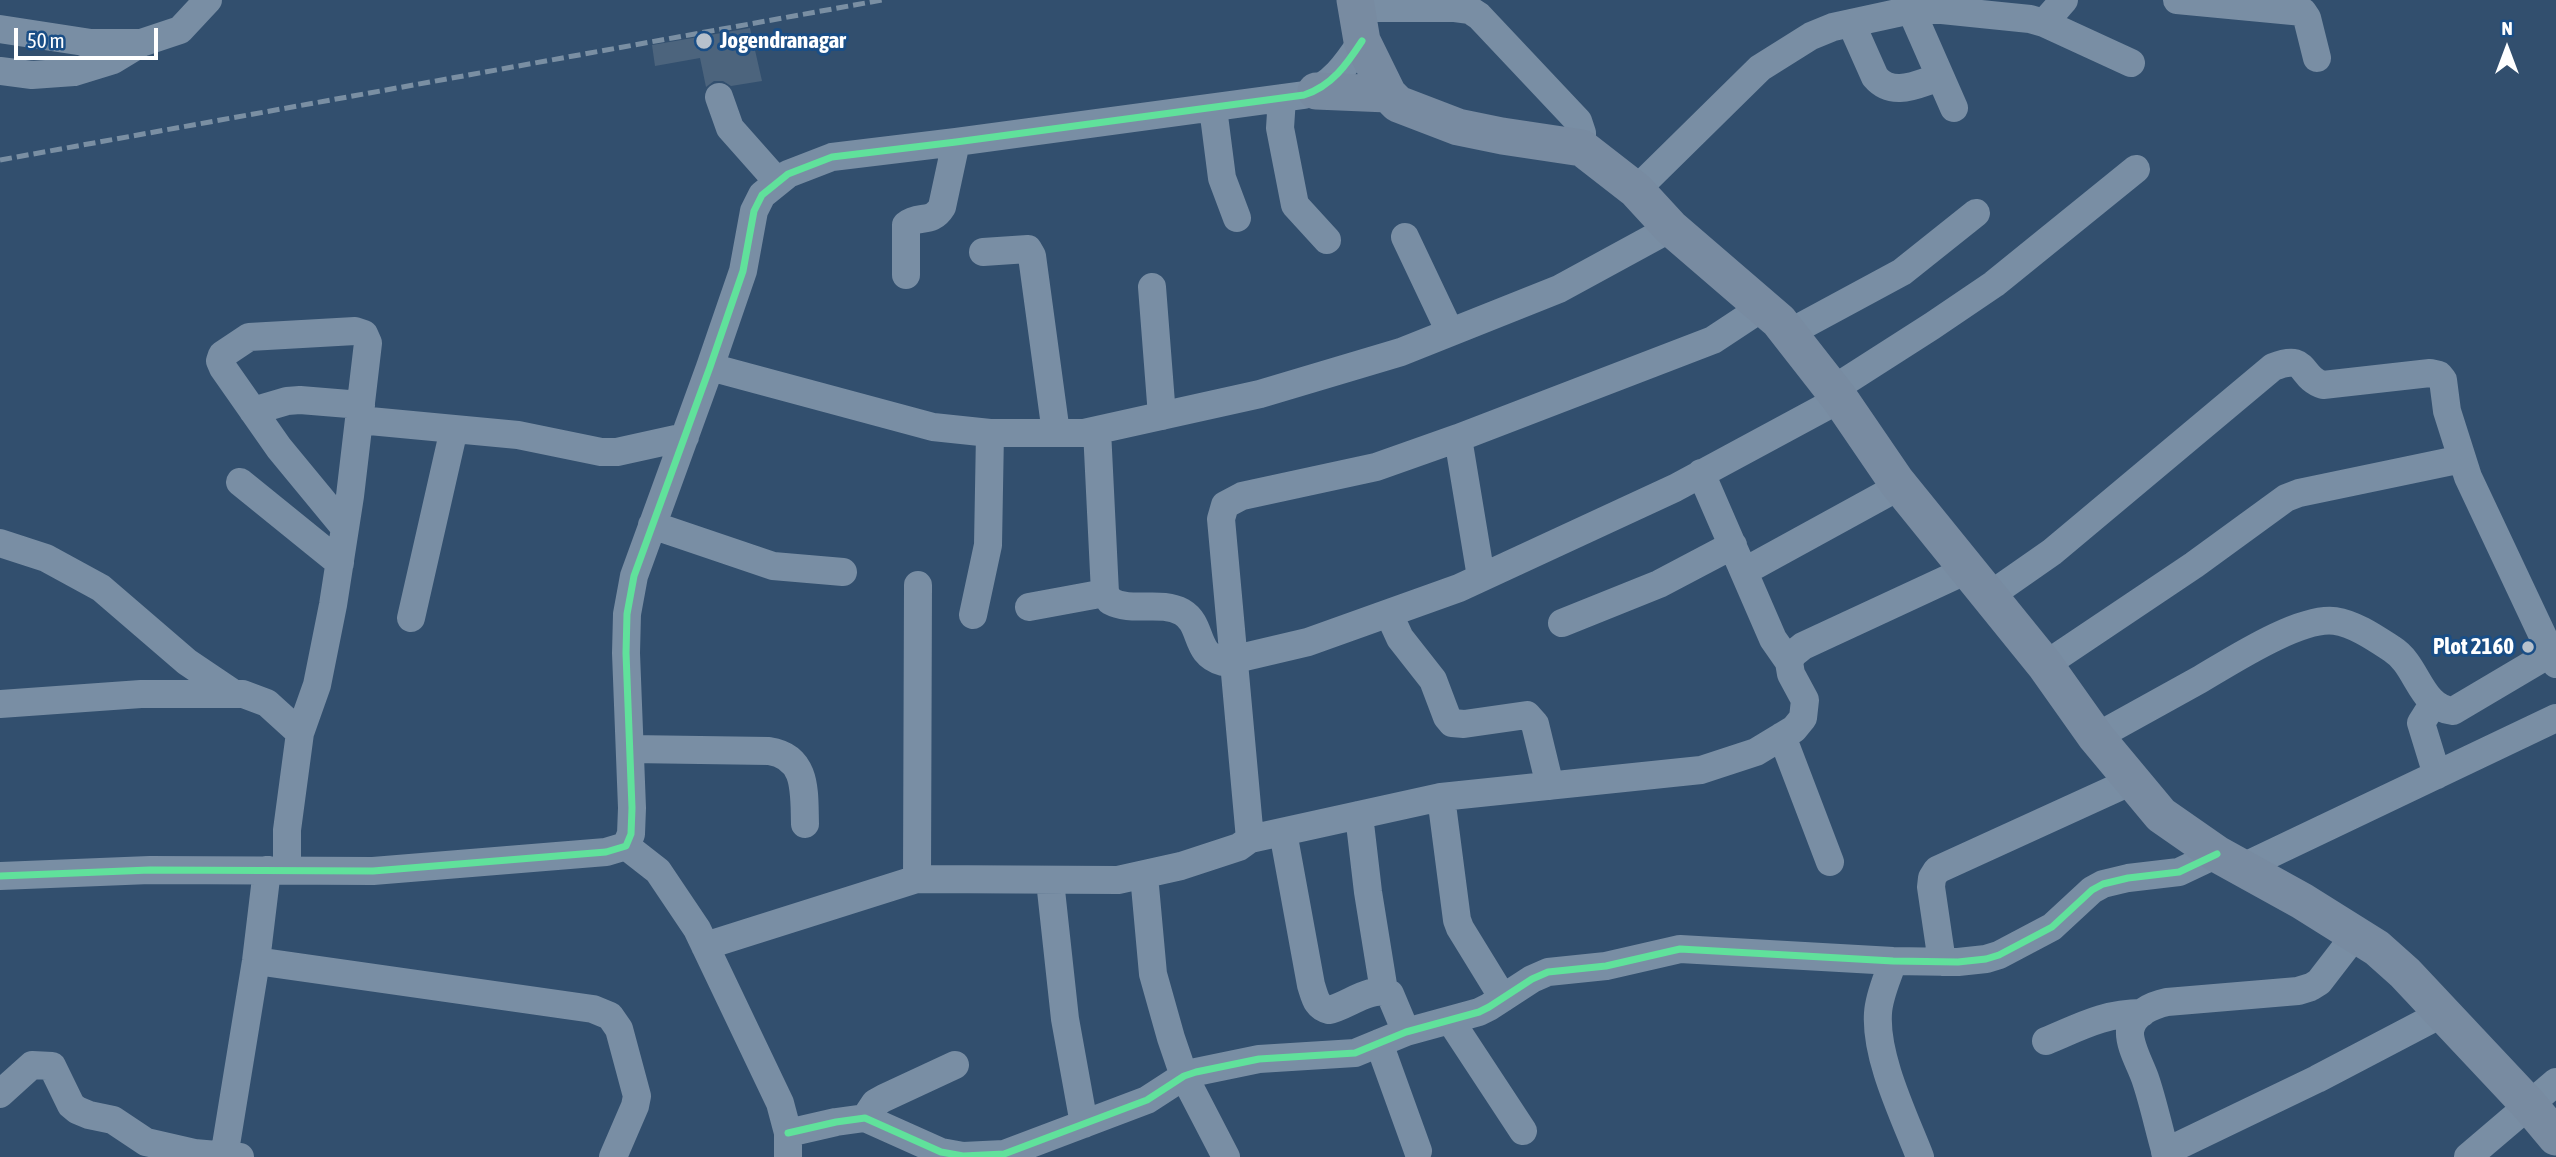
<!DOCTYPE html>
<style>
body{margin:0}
#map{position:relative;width:2556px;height:1157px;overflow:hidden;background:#324f6e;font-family:"Asap Condensed",sans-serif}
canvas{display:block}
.north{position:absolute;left:2472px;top:14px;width:70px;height:70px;-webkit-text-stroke:5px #1a4e86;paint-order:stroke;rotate:0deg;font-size:19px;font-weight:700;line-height:28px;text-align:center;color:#fff}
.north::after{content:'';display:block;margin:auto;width:24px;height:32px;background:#fff;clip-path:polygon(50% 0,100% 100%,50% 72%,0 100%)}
.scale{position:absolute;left:14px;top:28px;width:144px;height:32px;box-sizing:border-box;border:4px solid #fff;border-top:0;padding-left:9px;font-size:21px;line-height:24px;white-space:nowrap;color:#fff;-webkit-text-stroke:5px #1a4e86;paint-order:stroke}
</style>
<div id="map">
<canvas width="2556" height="1157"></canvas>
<div class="north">N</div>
<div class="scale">50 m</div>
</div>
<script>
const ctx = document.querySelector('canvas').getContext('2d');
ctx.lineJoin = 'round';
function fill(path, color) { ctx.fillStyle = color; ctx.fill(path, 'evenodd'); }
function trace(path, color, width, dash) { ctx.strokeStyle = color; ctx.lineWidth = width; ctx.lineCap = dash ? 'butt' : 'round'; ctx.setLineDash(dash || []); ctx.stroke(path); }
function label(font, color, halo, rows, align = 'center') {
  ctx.font = font + ' "Asap Condensed",sans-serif'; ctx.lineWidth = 6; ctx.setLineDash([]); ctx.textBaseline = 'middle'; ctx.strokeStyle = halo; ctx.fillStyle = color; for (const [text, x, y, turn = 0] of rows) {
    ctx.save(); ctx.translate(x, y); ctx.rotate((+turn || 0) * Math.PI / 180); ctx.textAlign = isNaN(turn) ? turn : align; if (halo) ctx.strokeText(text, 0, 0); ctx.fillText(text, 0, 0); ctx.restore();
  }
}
fill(new Path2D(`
 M750 28 762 81 731 86 723 81H714L706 87 700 58 655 66 652 45Z`), '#4c647d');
trace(new Path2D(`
 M2177 0 2303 12 2307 18 2317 58
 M1357 8H1455L1470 10 1479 16 1578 121 1582 133V148
 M1911 10 1954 108
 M1851 23 1875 77C1893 98 1917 84 1940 77
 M2044 23 2064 0
 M0 29 91 43H141
 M0 71 32 75 74 72 113 60 141 43 180 30 208 0
 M719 97 730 128 777 181
 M1282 98 1280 128 1295 205 1327 240
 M1213 108 1222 178 1237 218
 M1636 190 1760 68 1811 36 1833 27 1911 10H1942L2030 19 2044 23 2131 63
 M1405 237 1450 332
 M983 252 1028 249 1032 256 1056 433
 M906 275V225C919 214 931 225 942 207L956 142
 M1152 287 1162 416
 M1789 333 1902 272 1976 213
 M710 367 933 427 990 433H1084L1260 394 1401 352 1559 289 1671 228
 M1832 390 1932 326 1994 284 2136 169
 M253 411 287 401 300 400 361 405
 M359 420 518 435 601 452H617L685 437
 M1097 430 1105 593 1110 601C1132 613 1160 600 1182 612 1204 625 1193 654 1223 662L1308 642 1459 588 1675 488 1840 399
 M1458 438 1481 577
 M1701 473 1773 639 1789 662
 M240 482 340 563
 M652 525 773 566 843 572
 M0 543 46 558 101 588 187 662 233 693
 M1745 571 1900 486
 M1989 596 2052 552 2273 367C2309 353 2298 377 2323 385L2430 373 2439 375 2443 380 2447 411 2468 477 2556 664
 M1029 607 1105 593
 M1389 614 1400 638 1433 680 1447 717 1452 723 1464 724 1527 715 1535 724 1550 786
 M973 615 988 545 990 433
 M411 618 454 429
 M1562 623 1659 584 1733 545
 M2045 665 2194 565 2286 498 2299 493 2462 459
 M0 704 141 694H243L267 703 300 733
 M2433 704 2421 723 2437 775
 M1782 736 1830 862
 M2096 737C2130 718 2165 699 2199 680 2230 662 2300 616 2335 621 2355 624 2375 638 2392 649 2418 665 2420 708 2453 711L2551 653
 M631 749 769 751C808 757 804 793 805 824
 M1441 797 1457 920 1460 928 1503 998
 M1359 815 1368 892 1384 991
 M1283 832 1311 985C1315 997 1316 1007 1329 1010 1348 1006 1371 985 1390 994L1406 1032
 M1250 839 1221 519 1225 505 1242 496 1376 467 1458 438 1713 340 1763 307
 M626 846 658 871 697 929 780 1103 788 1133V1157
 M2241 868 2556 718
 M287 869V830L300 733 317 685 333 605 350 496 368 343 364 334 355 331 249 337 222 355 220 361 223 368 279 448 345 528
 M1144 875 1153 974 1171 1038 1184 1076 1226 1157
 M0 876 150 870 373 871 606 852 626 846 631 834 632 808 626 653 627 614 634 576 710 367 743 271 754 211 762 195 788 174 832 157 956 142 1304 95C1332 86 1347 64 1362 41
 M917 879 918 585
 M1050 881 1065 1019 1084 1124
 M705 946 917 879 1118 880 1181 866 1239 847 1250 839 1441 797 1701 770 1756 752 1794 729 1803 718 1805 700 1791 674 1789 662 1793 654 1803 646 1969 569
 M256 961 593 1009 610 1016 619 1029 637 1096 635 1106 613 1157
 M1893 961C1888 977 1879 995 1878 1013 1875 1057 1904 1116 1920 1157
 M1942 962 1931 887 1932 878 1937 870 2132 781
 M1450 1020 1523 1131
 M2046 1041C2080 1027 2104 1013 2142 1013
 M1379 1043 1418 1151
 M0 1094 32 1065 52 1066 71 1105 77 1110 89 1115 113 1120 146 1142 194 1153 240 1157
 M865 1118 875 1103 884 1098 955 1065
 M788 1133 836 1122 865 1118 941 1152 963 1156 1004 1154 1147 1100 1184 1076 1196 1072 1259 1059 1355 1053 1406 1032 1479 1012 1489 1007 1532 979 1548 972 1606 966 1680 949 1893 961 1958 962 1986 959 1999 955 2052 927 2092 890 2103 884 2128 878 2179 872 2217 854
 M2165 1152 2317 1079 2443 1013
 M224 1157 256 961 267 870
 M2167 1157C2159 1131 2154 1104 2145 1078 2140 1064 2129 1045 2130 1031 2133 1013 2153 1005 2167 1002L2298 991 2311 987 2319 982 2356 934
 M2468 1157 2556 1082`), '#798ea4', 28);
trace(new Path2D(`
 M1355 0 1362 41 1388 94 1398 104 1458 127 1502 136 1582 148 1636 190 1671 228 1779 321 1840 399 1896 481 2045 665 2096 737 2161 815 2217 854 2302 901 2377 948 2405 973 2530 1106 2556 1137
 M1316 91 1388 94`), '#788ba1', 37);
trace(new Path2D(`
 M0 160 882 0`), '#7a8fa3', 5, [12, 5]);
trace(new Path2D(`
 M0 876 150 870 373 871 606 852 626 846 631 834 632 808 626 653 627 614 634 576 710 367 743 271 754 211 762 195 788 174 832 157 956 142 1304 95C1332 86 1347 64 1362 41
 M788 1133 836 1122 865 1118 941 1152 963 1156 1004 1154 1147 1100 1184 1076 1196 1072 1259 1059 1355 1053 1406 1032 1479 1012 1489 1007 1532 979 1548 972 1606 966 1680 949 1893 961 1958 962 1986 959 1999 955 2052 927 2092 890 2103 884 2128 878 2179 872 2217 854`), '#60e19b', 7);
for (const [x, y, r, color] of [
 [704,41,9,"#b7c1cc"],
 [2528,647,7,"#b7c1cc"]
]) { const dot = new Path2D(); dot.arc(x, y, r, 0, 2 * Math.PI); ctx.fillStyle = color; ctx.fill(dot); trace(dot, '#1a4e86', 2.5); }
label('bold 23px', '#fff', '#1a4e86', [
 ["Jogendranagar",720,41],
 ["Plot 2160",2514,647,"right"]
], 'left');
</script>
